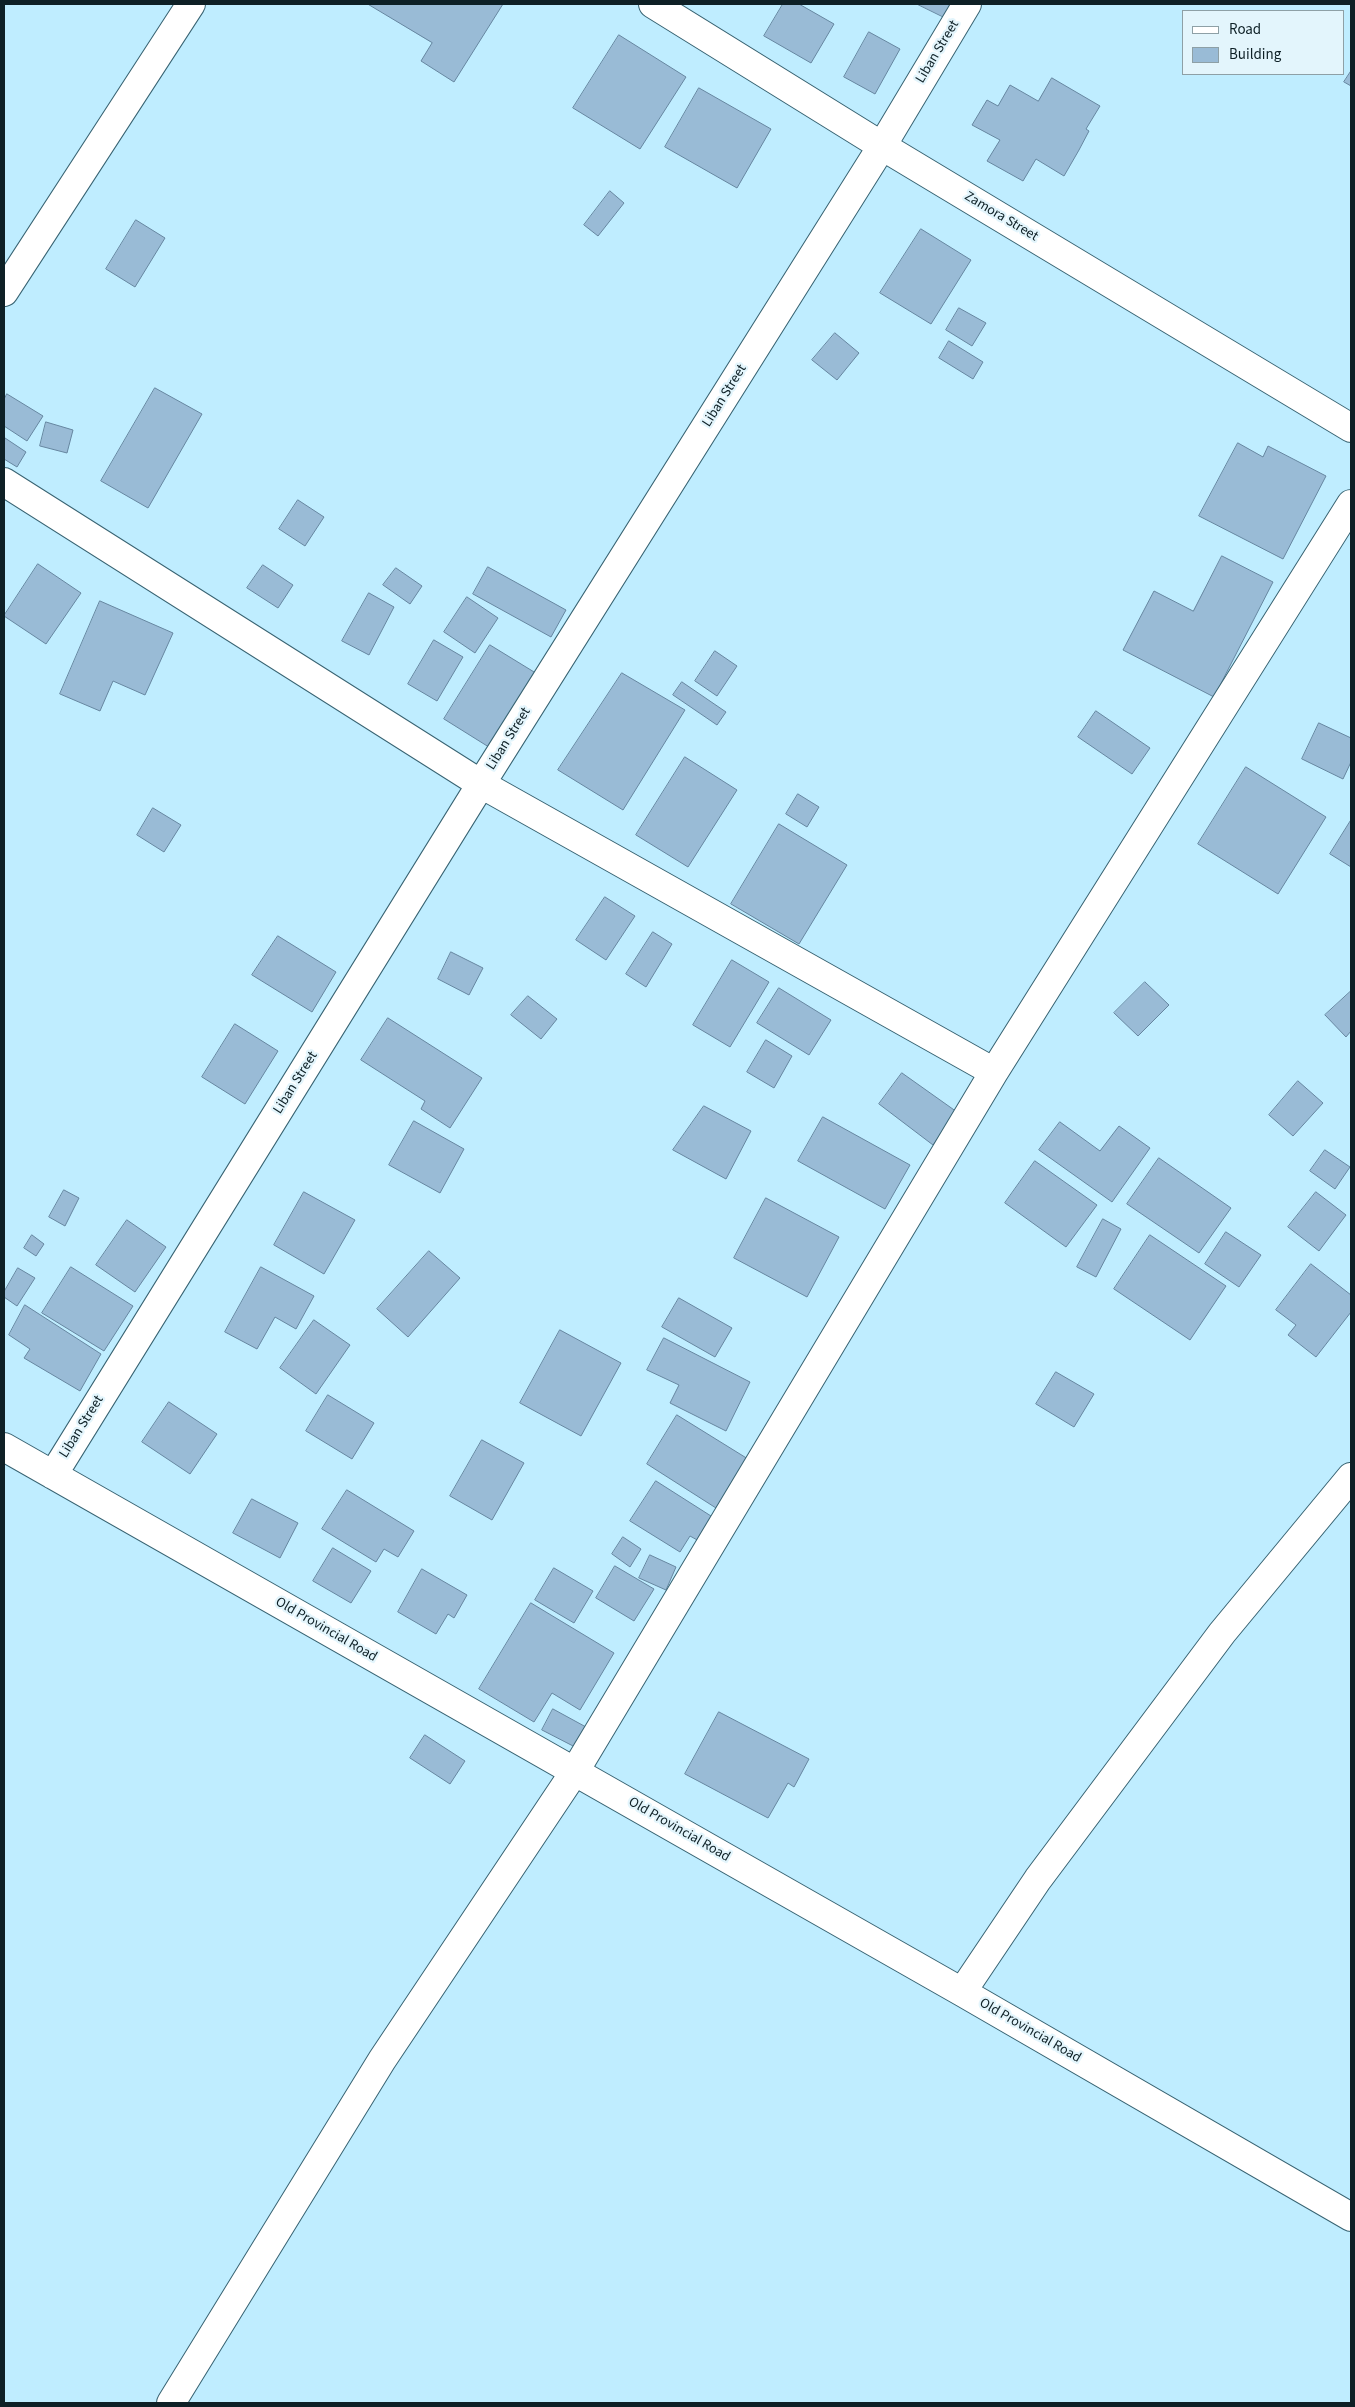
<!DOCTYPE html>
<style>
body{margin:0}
#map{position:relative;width:1355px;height:2407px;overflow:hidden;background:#bfedff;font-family:"Source Sans 3",sans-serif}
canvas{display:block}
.frame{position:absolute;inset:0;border:5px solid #0e2026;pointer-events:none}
.legend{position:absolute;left:1182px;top:10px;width:162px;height:65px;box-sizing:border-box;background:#e3f5fc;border:1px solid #8ea0a6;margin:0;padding:6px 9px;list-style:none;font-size:15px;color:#0e2026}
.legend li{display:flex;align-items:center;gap:10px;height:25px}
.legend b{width:25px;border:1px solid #8ea0a6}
</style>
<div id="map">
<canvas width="1355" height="2407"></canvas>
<div class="frame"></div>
<ul class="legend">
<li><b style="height:6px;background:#fff"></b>Road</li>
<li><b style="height:14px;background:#99bbd6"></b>Building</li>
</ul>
</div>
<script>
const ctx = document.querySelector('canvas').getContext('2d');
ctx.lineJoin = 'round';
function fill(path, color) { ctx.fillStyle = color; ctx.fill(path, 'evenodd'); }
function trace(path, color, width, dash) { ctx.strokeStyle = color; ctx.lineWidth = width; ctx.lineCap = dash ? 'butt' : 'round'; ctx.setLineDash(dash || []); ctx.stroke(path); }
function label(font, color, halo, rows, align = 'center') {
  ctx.font = font + ' "Source Sans 3",sans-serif'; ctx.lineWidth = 4.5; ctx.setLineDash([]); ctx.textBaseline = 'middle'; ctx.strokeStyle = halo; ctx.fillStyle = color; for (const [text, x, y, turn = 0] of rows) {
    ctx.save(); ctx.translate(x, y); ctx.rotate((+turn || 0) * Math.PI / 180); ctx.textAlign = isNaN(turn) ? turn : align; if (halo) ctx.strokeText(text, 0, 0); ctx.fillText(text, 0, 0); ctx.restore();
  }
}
const building = new Path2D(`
 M368 4H503L454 82 421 61 432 43Z
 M783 4H799L834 24 811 63 764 36Z
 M917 4H951L944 17Z
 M869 32 900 49 875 94 844 77Z
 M619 35 686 77 640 149 573 108Z
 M1351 71V86L1344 82Z
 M1052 78 1100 106 1086 129 1089 131 1079 150 1064 176 1036 159 1023 181 987 161 1000 140 972 125 987 100 998 106 1010 85 1038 101Z
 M699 88 771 129 737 188 665 147Z
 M610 191 624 203 598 236 584 225Z
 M136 220 165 238 135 287 106 269Z
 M921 229 971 260 931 324 880 293Z
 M959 308 986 323 972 346 946 330Z
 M835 333 859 353 837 380 812 360Z
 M949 341 983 362 973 379 939 358Z
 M155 388 202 414 148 508 101 481Z
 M7 394 43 416 27 441 4 426V400Z
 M46 422 73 430 67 453 40 446Z
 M5 438 26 452 17 467 4 459Z
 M1238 443 1263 457 1268 446 1326 476 1283 559 1199 516Z
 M298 500 324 517 305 546 279 529Z
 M1222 556 1273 582 1214 697 1123 650 1154 591 1193 611Z
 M38 564 81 593 46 644 4 616Z
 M263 565 293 585 278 608 247 588Z
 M488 567 566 610 551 637 473 594Z
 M396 568 422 586 410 604 383 585Z
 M369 593 394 607 369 655 342 641Z
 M467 597 498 618 475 653 444 632Z
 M100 601 173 633 145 695 113 681 100 711 60 694Z
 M434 640 463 657 437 701 408 684Z
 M490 645 539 675 492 749 444 719Z
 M715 651 737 666 717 696 695 681Z
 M622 673 685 710 623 810 558 770Z
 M682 682 726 712 717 725 673 695Z
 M1096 711 1150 748 1132 774 1078 737Z
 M1319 723 1351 738V762L1343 779 1302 759Z
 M685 757 737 790 688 867 636 835Z
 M1246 767 1326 817 1278 894 1198 844Z
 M798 794 819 807 807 827 786 814Z
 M153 808 181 825 164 852 137 835Z
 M1351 820V867L1330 854Z
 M779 824 847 865 799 944 731 904Z
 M605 897 635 916 606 960 576 940Z
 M653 932 672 944 646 987 626 974Z
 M278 936 336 972 312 1012 252 975Z
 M451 952 483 968 469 995 438 979Z
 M732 960 769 982 730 1047 693 1025Z
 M1145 982 1169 1005 1138 1036 1114 1013Z
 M779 988 831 1020 809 1055 757 1023Z
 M1351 991V1031L1346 1037 1325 1015Z
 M528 996 557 1019 541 1039 511 1015Z
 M388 1018 482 1078 450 1128 421 1109 425 1101 361 1060Z
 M235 1024 278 1051 245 1104 202 1077Z
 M766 1040 792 1056 774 1088 747 1072Z
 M902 1073 957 1112 933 1145 879 1104Z
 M1298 1081 1323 1103 1293 1136 1269 1115Z
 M704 1106 751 1131 726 1179 673 1150Z
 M823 1117 910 1165 885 1209 798 1161Z
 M414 1121 464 1149 440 1193 389 1165Z
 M1060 1122 1100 1151 1119 1126 1150 1148 1112 1202 1039 1150Z
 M1325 1150 1350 1167 1335 1189 1310 1171Z
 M1159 1158 1231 1208 1199 1253 1127 1204Z
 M1035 1161 1097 1205 1066 1247 1005 1203Z
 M64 1190 79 1198 65 1226 49 1217Z
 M304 1192 355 1220 324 1274 274 1245Z
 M1316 1192 1346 1215 1319 1251 1288 1227Z
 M766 1198 839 1237 807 1297 734 1258Z
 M1103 1219 1121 1229 1096 1277 1077 1267Z
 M127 1220 166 1247 135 1292 96 1265Z
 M1226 1232 1261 1255 1239 1287 1205 1264Z
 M32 1235 44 1244 36 1256 24 1248Z
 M1150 1235 1226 1286 1190 1340 1114 1289Z
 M429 1251 460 1278 408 1337 377 1309Z
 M1311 1264 1351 1295V1312L1316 1357 1288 1335 1296 1325 1276 1310Z
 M71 1267 133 1306 104 1351 42 1313Z
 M261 1267 314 1296 296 1329 275 1317 257 1349 225 1332Z
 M18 1268 35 1278 17 1306 4 1297V1292Z
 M679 1298 732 1328 715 1357 662 1327Z
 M25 1305 101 1354 80 1391 24 1358 30 1349 9 1335Z
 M314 1320 350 1345 316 1394 280 1368Z
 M560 1330 621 1363 581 1436 520 1403Z
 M664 1338 750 1382 726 1431 670 1403 679 1385 647 1370Z
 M1056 1372 1094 1394 1074 1427 1036 1404Z
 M328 1395 374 1423 352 1459 306 1431Z
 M169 1402 217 1434 190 1474 142 1442Z
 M677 1415 748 1459 716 1508 647 1464Z
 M482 1440 524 1463 492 1520 450 1496Z
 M656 1481 722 1523 708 1546 690 1536 680 1552 630 1521Z
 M347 1490 414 1531 398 1557 384 1549 376 1562 322 1529Z
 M252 1499 298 1523 280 1558 233 1533Z
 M623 1537 641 1549 630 1567 612 1554Z
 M333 1548 371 1571 351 1603 313 1581Z
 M650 1555 676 1567 666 1590 639 1578Z
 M615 1566 654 1589 634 1621 596 1598Z
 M554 1568 593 1591 574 1623 535 1600Z
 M422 1569 467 1595 454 1618 448 1614 436 1634 398 1612Z
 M531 1603 614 1653 580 1710 552 1693 534 1722 479 1689Z
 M553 1709 586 1727 575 1747 542 1730Z
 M719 1712 809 1759 794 1787 788 1783 768 1818 685 1774Z
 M425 1735 465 1761 450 1784 410 1758Z`);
fill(building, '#99bbd6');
trace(building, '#6686a0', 1);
const minor = new Path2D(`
 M653 4 882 146 1351 428
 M4 292 191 4
 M4 482 481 784 994 1072
 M4 1447 962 1992 1351 2217
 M53 1475 481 784 882 146 967 4
 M962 1992 1038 1879 1222 1633 1351 1477
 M171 2403 382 2060 575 1771 994 1072 1351 504`);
trace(minor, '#386372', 30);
trace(minor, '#fff', 28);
label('14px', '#0e2026', '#e3f5fc', [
 ["Liban Street",938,52,-59],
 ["Zamora Street",1001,217,31],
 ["Liban Street",725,396,-58],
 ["Liban Street",509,739,-58],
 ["Liban Street",296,1083,-58],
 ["Liban Street",82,1427,-58],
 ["Old Provincial Road",326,1630,30],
 ["Old Provincial Road",679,1830,30],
 ["Old Provincial Road",1030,2031,30]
]);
</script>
